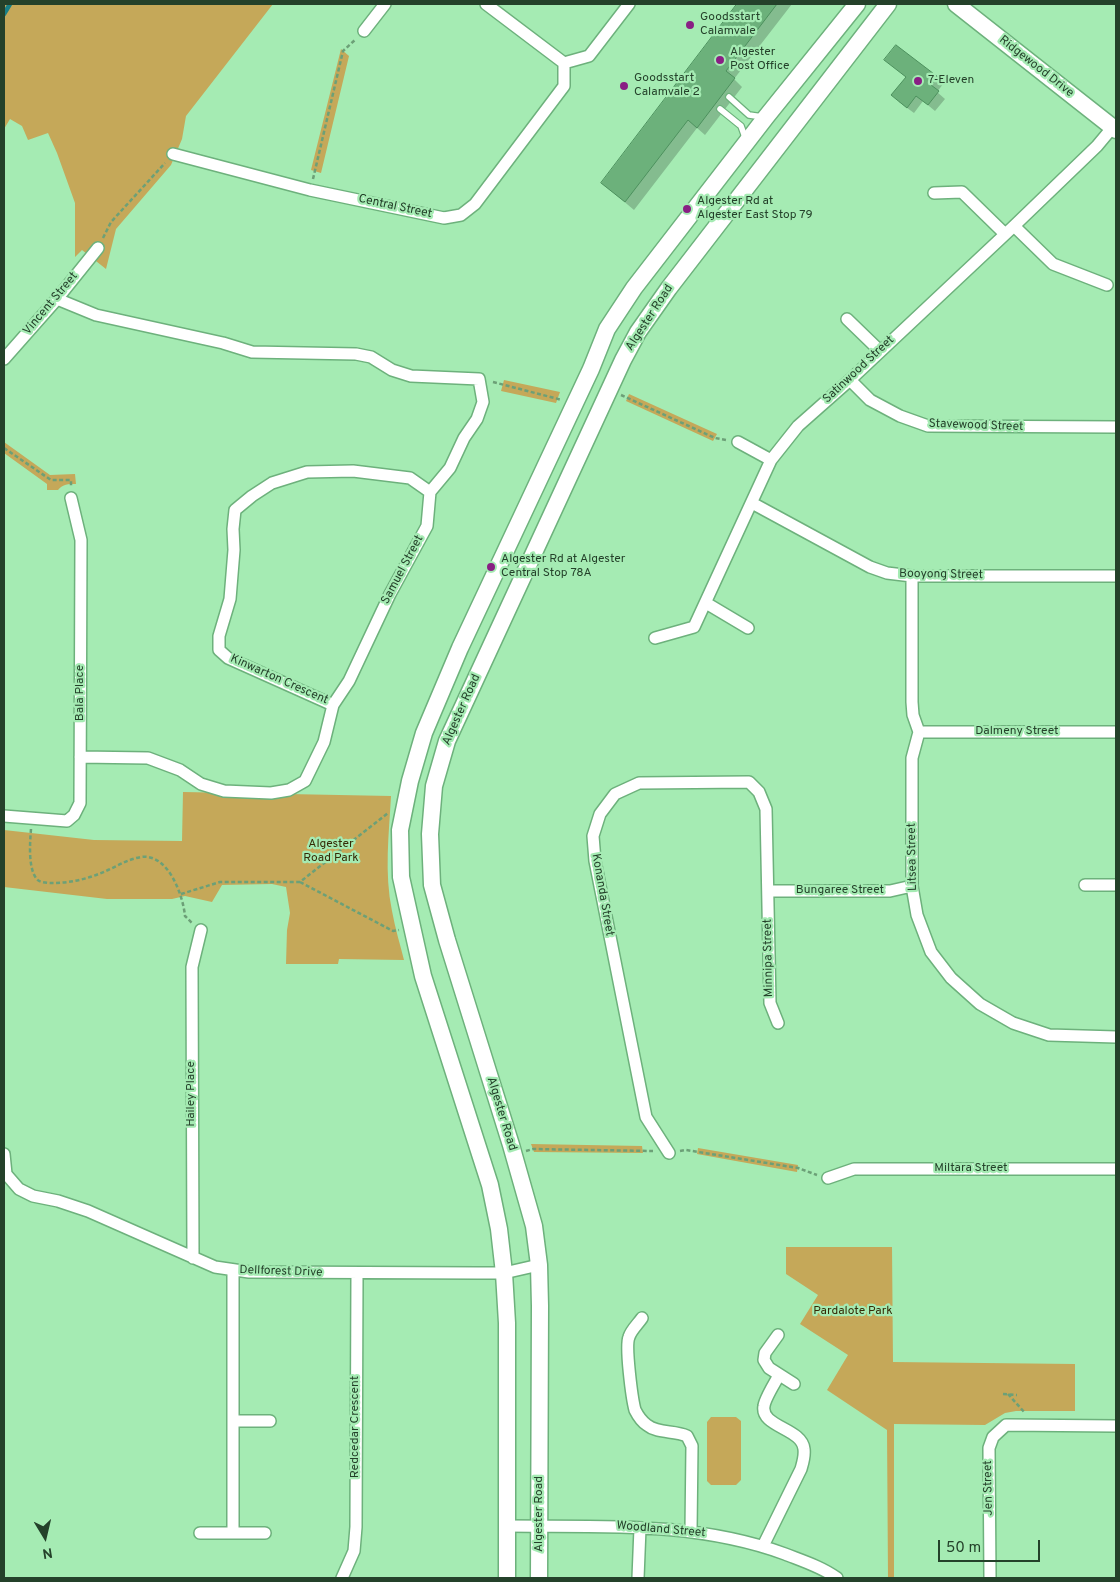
<!DOCTYPE html>
<style>
body{margin:0}
#map{position:relative;width:1120px;height:1582px;overflow:hidden;background:#a5ebb3;font-family:Overpass,sans-serif}
canvas{display:block}
.frame{position:absolute;inset:0;border:5px solid #24412a;pointer-events:none}
.north{position:absolute;left:20px;top:1512px;width:50px;height:50px;-webkit-text-stroke:4px #a5ebb3;paint-order:stroke;rotate:171deg;font-size:14px;font-weight:700;line-height:20px;text-align:center;color:#24412a}
.north::after{content:'';display:block;margin:auto;width:18px;height:22px;background:#24412a;clip-path:polygon(50% 0,100% 100%,50% 72%,0 100%)}
.scale{position:absolute;left:938px;top:1540px;width:102px;height:22px;box-sizing:border-box;border:2px solid #24412a;border-top:0;padding-left:6px;font-size:15px;line-height:18px;white-space:nowrap;color:#24412a;-webkit-text-stroke:4px #a5ebb3;paint-order:stroke}
</style>
<div id="map">
<canvas width="1120" height="1582"></canvas>
<div class="frame"></div>
<div class="north">N</div>
<div class="scale">50 m</div>
</div>
<script>
const ctx = document.querySelector('canvas').getContext('2d');
ctx.lineJoin = 'round';
function fill(path, color) { ctx.fillStyle = color; ctx.fill(path, 'evenodd'); }
function trace(path, color, width, dash) { ctx.strokeStyle = color; ctx.lineWidth = width; ctx.lineCap = dash ? 'butt' : 'round'; ctx.setLineDash(dash || []); ctx.stroke(path); }
function label(font, color, halo, rows, align = 'center') {
  ctx.font = font + ' Overpass,sans-serif'; ctx.lineWidth = 4.5; ctx.setLineDash([]); ctx.textBaseline = 'middle'; ctx.strokeStyle = halo; ctx.fillStyle = color; for (const [text, x, y, turn = 0] of rows) {
    ctx.save(); ctx.translate(x, y); ctx.rotate((+turn || 0) * Math.PI / 180); ctx.textAlign = isNaN(turn) ? turn : align; if (halo) ctx.strokeText(text, 0, 0); ctx.fillText(text, 0, 0); ctx.restore();
  }
}
fill(new Path2D(`
 M4 4H273L186 116 182 139 171 165 116 229 106 269 82 250 75 257V203L57 153 48 133 28 140 22 126 10 119 4 129Z
 M341 49 349 56 321 173 311 170Z
 M504 380 560 392 556 403 501 391Z
 M629 394 717 434 713 441 626 401Z
 M4 442 50 475 75 474 76 484C68 484 63 484 58 490H47V484L4 453Z
 M183 792 391 796C389 834 384 873 392 911 395 928 400 944 404 960L339 959 338 964H286L287 930 290 913 286 887 272 884 222 885 212 902 185 896 172 899H107L4 887V830L94 840 182 841Z
 M531 1144 642 1146 643 1153 534 1152Z
 M698 1148 798 1165 797 1172 697 1154Z
 M786 1247H892L893 1362 1075 1364V1411H1016L1005 1413 985 1425 894 1424V1578H888L887 1430 827 1390 848 1355 800 1324 818 1295 786 1274Z
 M711 1417H736L741 1421V1480L736 1485H711L707 1481V1422Z`), '#c5a859');
fill(new Path2D(`
 M739 4H792L734 79 742 87 705 135 697 128 634 210 602 183Z
 M886 60 937 78 943 84 937 92 945 99 935 111 923 101 914 113 899 102 907 78Z`), '#0003');
trace(new Path2D(`
 M4 14 10 4`), '#187f85', 4.5);
const building = new Path2D(`
 M737 4H777L726 71 735 78 697 128 688 120 625 202 601 183Z
 M896 45 938 77 931 85 939 91 928 105 916 96 907 108 891 95 906 77 884 60Z`);
fill(building, '#6cb17b');
trace(building, '#4c905d', 1);
const service = new Path2D(`
 M729 97 749 115 763 117
 M720 109 741 126 746 140`);
const minor = new Path2D(`
 M486 4 564 63
 M364 31 385 4
 M173 154 310 190 444 218 461 215 475 204 564 86V63L589 56 629 4
 M934 193 962 192 1005 234
 M1014 226 1053 264 1107 285
 M57 299 96 315 223 343 252 352 356 354 371 357 392 370 411 376 479 379 483 402 477 419 464 438 450 468 430 492 427 526 390 594 349 681 333 705 324 742 305 781 289 790 271 793 224 791 201 784 180 770 148 758 80 757
 M847 319 880 351
 M4 359 57 299 98 248
 M850 380 870 400 900 416 928 426 1116 427
 M738 442 771 460
 M752 503 870 567 887 573 912 576H1116
 M912 576V702L913 715 919 732 912 758V886L917 915 931 952 951 978 980 1004 1013 1023 1049 1035 1116 1037
 M706 603 748 628
 M655 638 694 627 771 460 798 426 850 380 1014 226 1097 146 1112 128
 M333 705 228 658 219 650V636L230 599 234 550 233 529 235 510 252 496 272 483 307 472 353 471 410 478 430 492
 M919 732H1116
 M4 816 67 821 74 815 80 803 81 540 71 498
 M1085 885H1116
 M768 891H890L912 886
 M669 1153 646 1117 595 861 593 836 600 814 615 794 639 783 749 782 759 792 766 809 770 1003 778 1023
 M4 1154 6 1174 19 1189 33 1196 58 1201 88 1211 215 1267 249 1272 478 1273H504L539 1265
 M828 1178 854 1169H1116
 M193 1258 192 967 201 930
 M642 1318C638 1324 631 1330 629 1337 625 1346 632 1399 635 1410 638 1416 641 1421 647 1425 658 1434 674 1430 687 1436L692 1446 691 1531
 M778 1335 765 1353 764 1360 769 1368 794 1384
 M233 1421H270
 M506 1526C601 1527 695 1521 785 1554 803 1561 822 1567 837 1578
 M200 1533H265
 M233 1533V1271
 M763 1546 801 1469C803 1462 805 1456 804 1449 802 1428 760 1427 764 1406 765 1398 775 1383 779 1375
 M342 1578 354 1551 356 1527 357 1274
 M638 1578 640 1528
 M990 1578 989 1448 993 1437 1006 1425 1116 1426`);
const secondary = new Path2D(`
 M956 4 1116 130
 M507 1578V1323L504 1273 499 1229 490 1185 423 976 401 877 400 830 410 781 424 733 460 648 591 369 607 329 634 288 766 117 857 4
 M539 1578 540 1306 539 1265 534 1226 511 1145 447 940 432 885 430 834 434 786 447 741 623 360 638 332 669 288 888 4`);
trace(service, '#6db17c', 8);
trace(minor, '#6db17c', 14);
trace(secondary, '#6db17c', 19);
trace(new Path2D(`
 M313 179 343 51 356 39
 M103 238 111 222 165 163
 M493 382 562 400
 M621 395 715 438 726 440
 M4 448 51 480H71V486
 M31 829C30 842 28 867 36 878 39 883 47 883 53 883 72 883 91 878 108 870 119 865 129 859 141 857 168 853 183 895 185 916L192 923
 M300 882 393 931 399 930
 M181 894 220 882H300L388 813
 M526 1151 533 1149 653 1151
 M680 1151 686 1150 798 1168 817 1175
 M1003 1394 1017 1395
 M1008 1394 1025 1413`), '#6ca077', 2.5, [4, 2.5]);
trace(service, '#fff', 5.5);
trace(minor, '#fff', 11);
trace(secondary, '#fff', 16);
for (const [x, y, r, color] of [
 [690,25,5,"#891f84"],
 [720,60,5,"#891f84"],
 [918,81,5,"#891f84"],
 [624,86,5,"#891f84"],
 [687,209,5,"#891f84"],
 [491,567,5,"#891f84"]
]) { const dot = new Path2D(); dot.arc(x, y, r, 0, 2 * Math.PI); ctx.fillStyle = color; ctx.fill(dot); trace(dot, '#a5ebb3', 2); }
label('12px', '#24412a', '#a5ebb3', [
 ["Goodsstart",700,18],
 ["Calamvale",700,32],
 ["Algester",730,53],
 ["Post Office",730,67],
 ["Goodsstart",634,79],
 ["Calamvale 2",634,93],
 ["7-Eleven",928,81],
 ["Algester Rd at",697,202],
 ["Algester East Stop 79",697,216],
 ["Algester Rd at Algester",501,560],
 ["Central Stop 78A",501,574]
], 'left');
label('12px', '#24412a', '#a5ebb3', [
 ["Ridgewood Drive",1036,67,38],
 ["Central Street",395,207,12],
 ["Vincent Street",51,304,-50],
 ["Algester Road",650,318,-57],
 ["Satinwood Street",859,370,-43],
 ["Stavewood Street",976,426,2],
 ["Samuel Street",403,570,-62],
 ["Booyong Street",941,575,1],
 ["Kinwarton Crescent",279,680,24],
 ["Bala Place",81,693,-90],
 ["Algester Road",462,710,-66],
 ["Dalmeny Street",1017,732],
 ["Litsea Street",913,857,-91],
 ["Bungaree Street",840,891],
 ["Konanda Street",602,895,80],
 ["Minnipa Street",769,958,-91],
 ["Hailey Place",192,1094,-90],
 ["Algester Road",501,1114,73],
 ["Miltara Street",971,1169],
 ["Dellforest Drive",281,1272,2],
 ["Redcedar Crescent",356,1427,-90],
 ["Jen Street",989,1488,-91],
 ["Algester Road",540,1514,-90],
 ["Woodland Street",661,1530,5]
]);
label('12px', '#362a06', '#a5ebb3', [
 ["Algester",331,845],
 ["Road Park",331,859],
 ["Pardalote Park",853,1312]
]);
</script>
